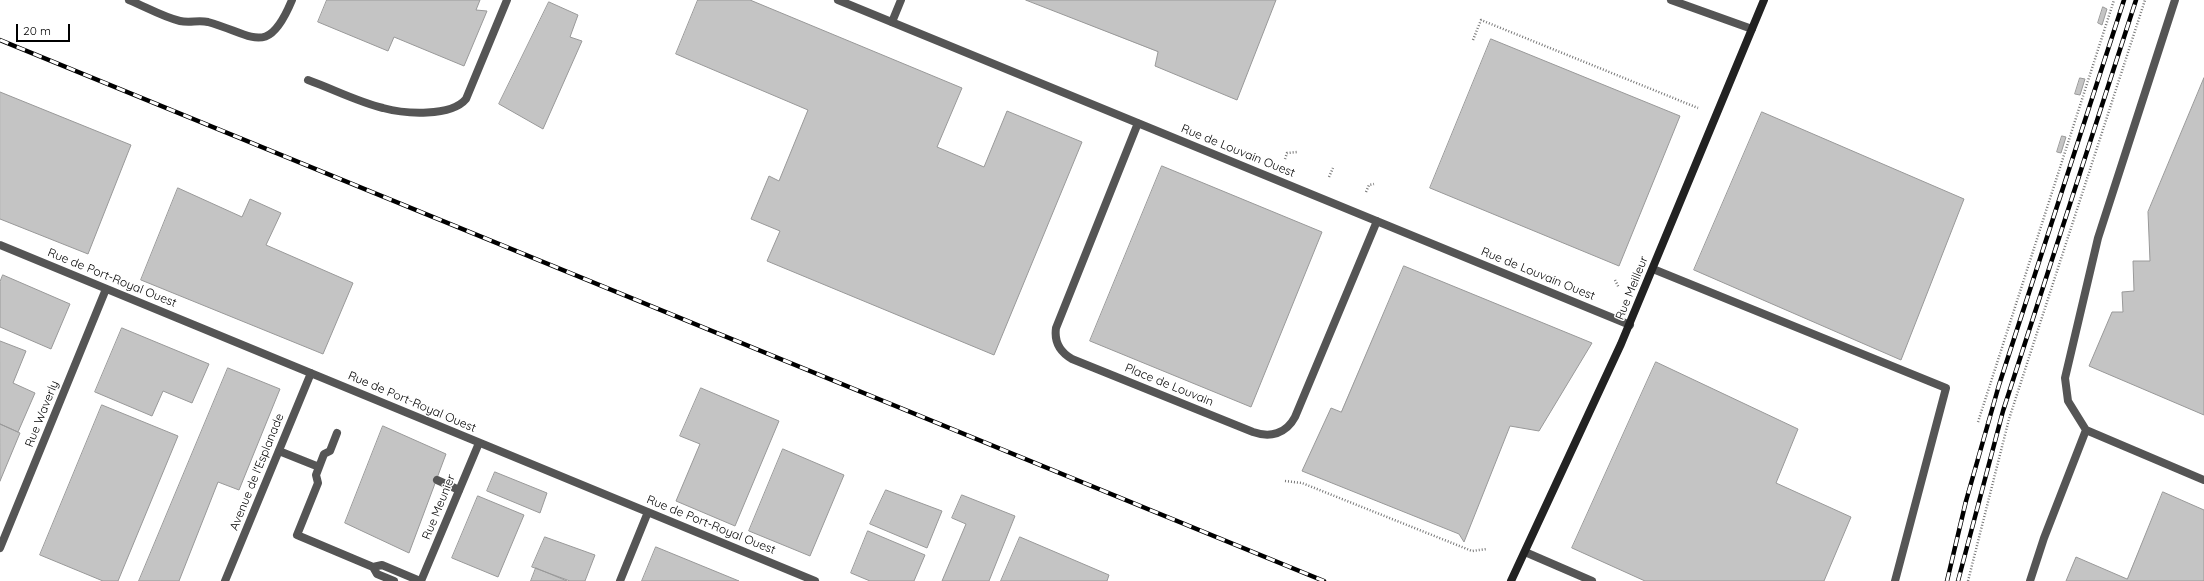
<!DOCTYPE html>
<style>
body{margin:0}
#map{position:relative;width:2204px;height:581px;overflow:hidden;background:#fff;font-family:Quicksand,sans-serif}
canvas{display:block}
.scale{position:absolute;left:16px;top:24px;width:54px;height:18px;box-sizing:border-box;border:2px solid #000;border-top:0;padding-left:5px;font-size:12px;line-height:14px;white-space:nowrap;color:#000;-webkit-text-stroke:3px #fff;paint-order:stroke}
</style>
<div id="map">
<canvas width="2204" height="581"></canvas>
<div class="scale">20 m</div>
</div>
<script>
const ctx = document.querySelector('canvas').getContext('2d');
ctx.lineJoin = 'round';
function fill(path, color) { ctx.fillStyle = color; ctx.fill(path, 'evenodd'); }
function trace(path, color, width, dash) { ctx.strokeStyle = color; ctx.lineWidth = width; ctx.lineCap = dash ? 'butt' : 'round'; ctx.setLineDash(dash || []); ctx.stroke(path); }
function label(font, color, halo, rows, align = 'center') {
  ctx.font = font + ' Quicksand,sans-serif'; ctx.lineWidth = 3; ctx.setLineDash([]); ctx.textBaseline = 'middle'; ctx.strokeStyle = halo; ctx.fillStyle = color; for (const [text, x, y, turn = 0] of rows) {
    ctx.save(); ctx.translate(x, y); ctx.rotate((+turn || 0) * Math.PI / 180); ctx.textAlign = isNaN(turn) ? turn : align; if (halo) ctx.strokeText(text, 0, 0); ctx.fillText(text, 0, 0); ctx.restore();
  }
}
const building = new Path2D(`
 M327 0H480L476 10 487 11 464 66 394 37 388 51 318 22Z
 M698 0H750L962 88 937 147 984 167 1007 111 1082 142 994 355 767 261 780 231 751 219 769 176 779 181 808 110 676 54Z
 M1026 0H1276L1237 100 1155 66 1158 52Z
 M549 2 578 15 570 37 582 41 543 129 499 104Z
 M2103 7 2107 9 2102 25 2098 23Z
 M1491 39 1680 116 1619 266 1430 188Z
 M2080 78 2085 79 2080 95 2075 94Z
 M2204 78V415L2089 366 2112 312H2123L2122 292 2134 291 2133 261H2150L2148 212Z
 M0 92 131 145 88 254 0 219Z
 M1762 112 1964 199 1901 360 1694 270Z
 M2062 136 2066 137 2061 153 2057 152Z
 M1162 166 1322 232 1251 407 1090 341Z
 M178 188 242 217 250 199 281 213 266 245 353 283 323 354 141 280Z
 M1404 266 1592 343 1539 431 1510 426 1464 542 1459 534 1302 471 1331 408 1341 412Z
 M3 275 70 304 51 349 0 327V282Z
 M122 328 209 364 192 403 163 391 152 416 95 392Z
 M0 341 26 351 13 383 35 393 18 432 0 424Z
 M1656 362 1798 429 1776 483 1851 517 1824 581H1645L1572 548Z
 M228 368 280 389 239 490 218 482 179 581H139Z
 M701 388 779 421 735 526 676 501 700 444 680 436Z
 M102 405 178 436 118 581H103L40 555Z
 M0 424 20 433 0 481Z
 M383 426 446 454 409 553 345 523Z
 M783 449 844 475 810 556 749 531Z
 M495 472 547 493 540 513 487 491Z
 M886 490 942 511 927 548 870 524Z
 M2163 492 2204 510V581H2066L2076 557 2127 579Z
 M962 495 1015 516 989 581H942L966 524 952 518Z
 M478 496 524 515 498 577 452 558Z
 M868 531 925 555 914 581H870L851 573Z
 M545 537 595 555 585 581H570L532 567Z
 M1020 537 1109 575 1107 581H1001Z
 M656 547 739 581H642Z
 M536 568 567 581H531Z`);
fill(building, '#c4c4c4');
trace(building, '#999', 1);
trace(new Path2D(`
 M1473 40 1481 20 1698 108
 M1285 159 1287 153 1297 152
 M1329 177 1333 168
 M1366 192 1369 185 1374 184
 M1615 280 1619 288
 M1978 422 2114 0
 M1285 481 1302 483 1472 551 1487 549
 M1968 581 2009 419 2145 0`), '#777', 2.5, [1, 2]);
trace(new Path2D(`
 M129 0C146 7 163 17 180 21 189 23 199 20 208 22 254 35 268 58 292 0
 M1671 0 1752 29
 M892 22 901 0
 M308 80C333 89 358 102 383 108 405 114 451 117 466 99L507 0
 M1653 269 1946 388 1895 581
 M2086 430 2068 401 2065 378 2098 238 2175 0
 M337 433 330 451 324 454 316 475 318 483 297 535 373 567 382 565 420 581
 M279 451 319 467
 M437 480 459 490
 M1525 552 1592 581
 M373 567 377 574 394 581
 M2030 581 2044 538 2086 430 2204 480`), '#555', 8);
trace(new Path2D(`
 M838 0 1630 325
 M1138 123 1056 328C1054 342 1060 352 1072 359L1253 432C1270 438 1286 434 1295 417L1377 221
 M0 245 815 581
 M0 548 106 289
 M225 581 311 373
 M421 581 479 443
 M620 581 648 512`), '#555', 8);
trace(new Path2D(`
 M1511 581 1621 344 1764 0`), '#222', 8);
const rail = new Path2D(`
 M0 40 1324 581
 M1947 581 1966 501 1999 385 2124 0
 M1958 581 2003 411 2136 0`);
trace(rail, '#000', 4.5);
trace(rail, '#fff', 3, [9]);
label('12px', '#000', '#fff', [
 ["Rue de Louvain Ouest",1238,151,22],
 ["Rue de Louvain Ouest",1538,274,22],
 ["Rue de Port-Royal Ouest",112,278,22],
 ["Rue Meilleur",1632,288,-68],
 ["Place de Louvain",1169,385,22],
 ["Rue de Port-Royal Ouest",412,402,23],
 ["Rue Waverly",42,414,-68],
 ["Avenue de l'Esplanade",257,472,-68],
 ["Rue Meunier",439,507,-68],
 ["Rue de Port-Royal Ouest",711,525,22]
]);
</script>
